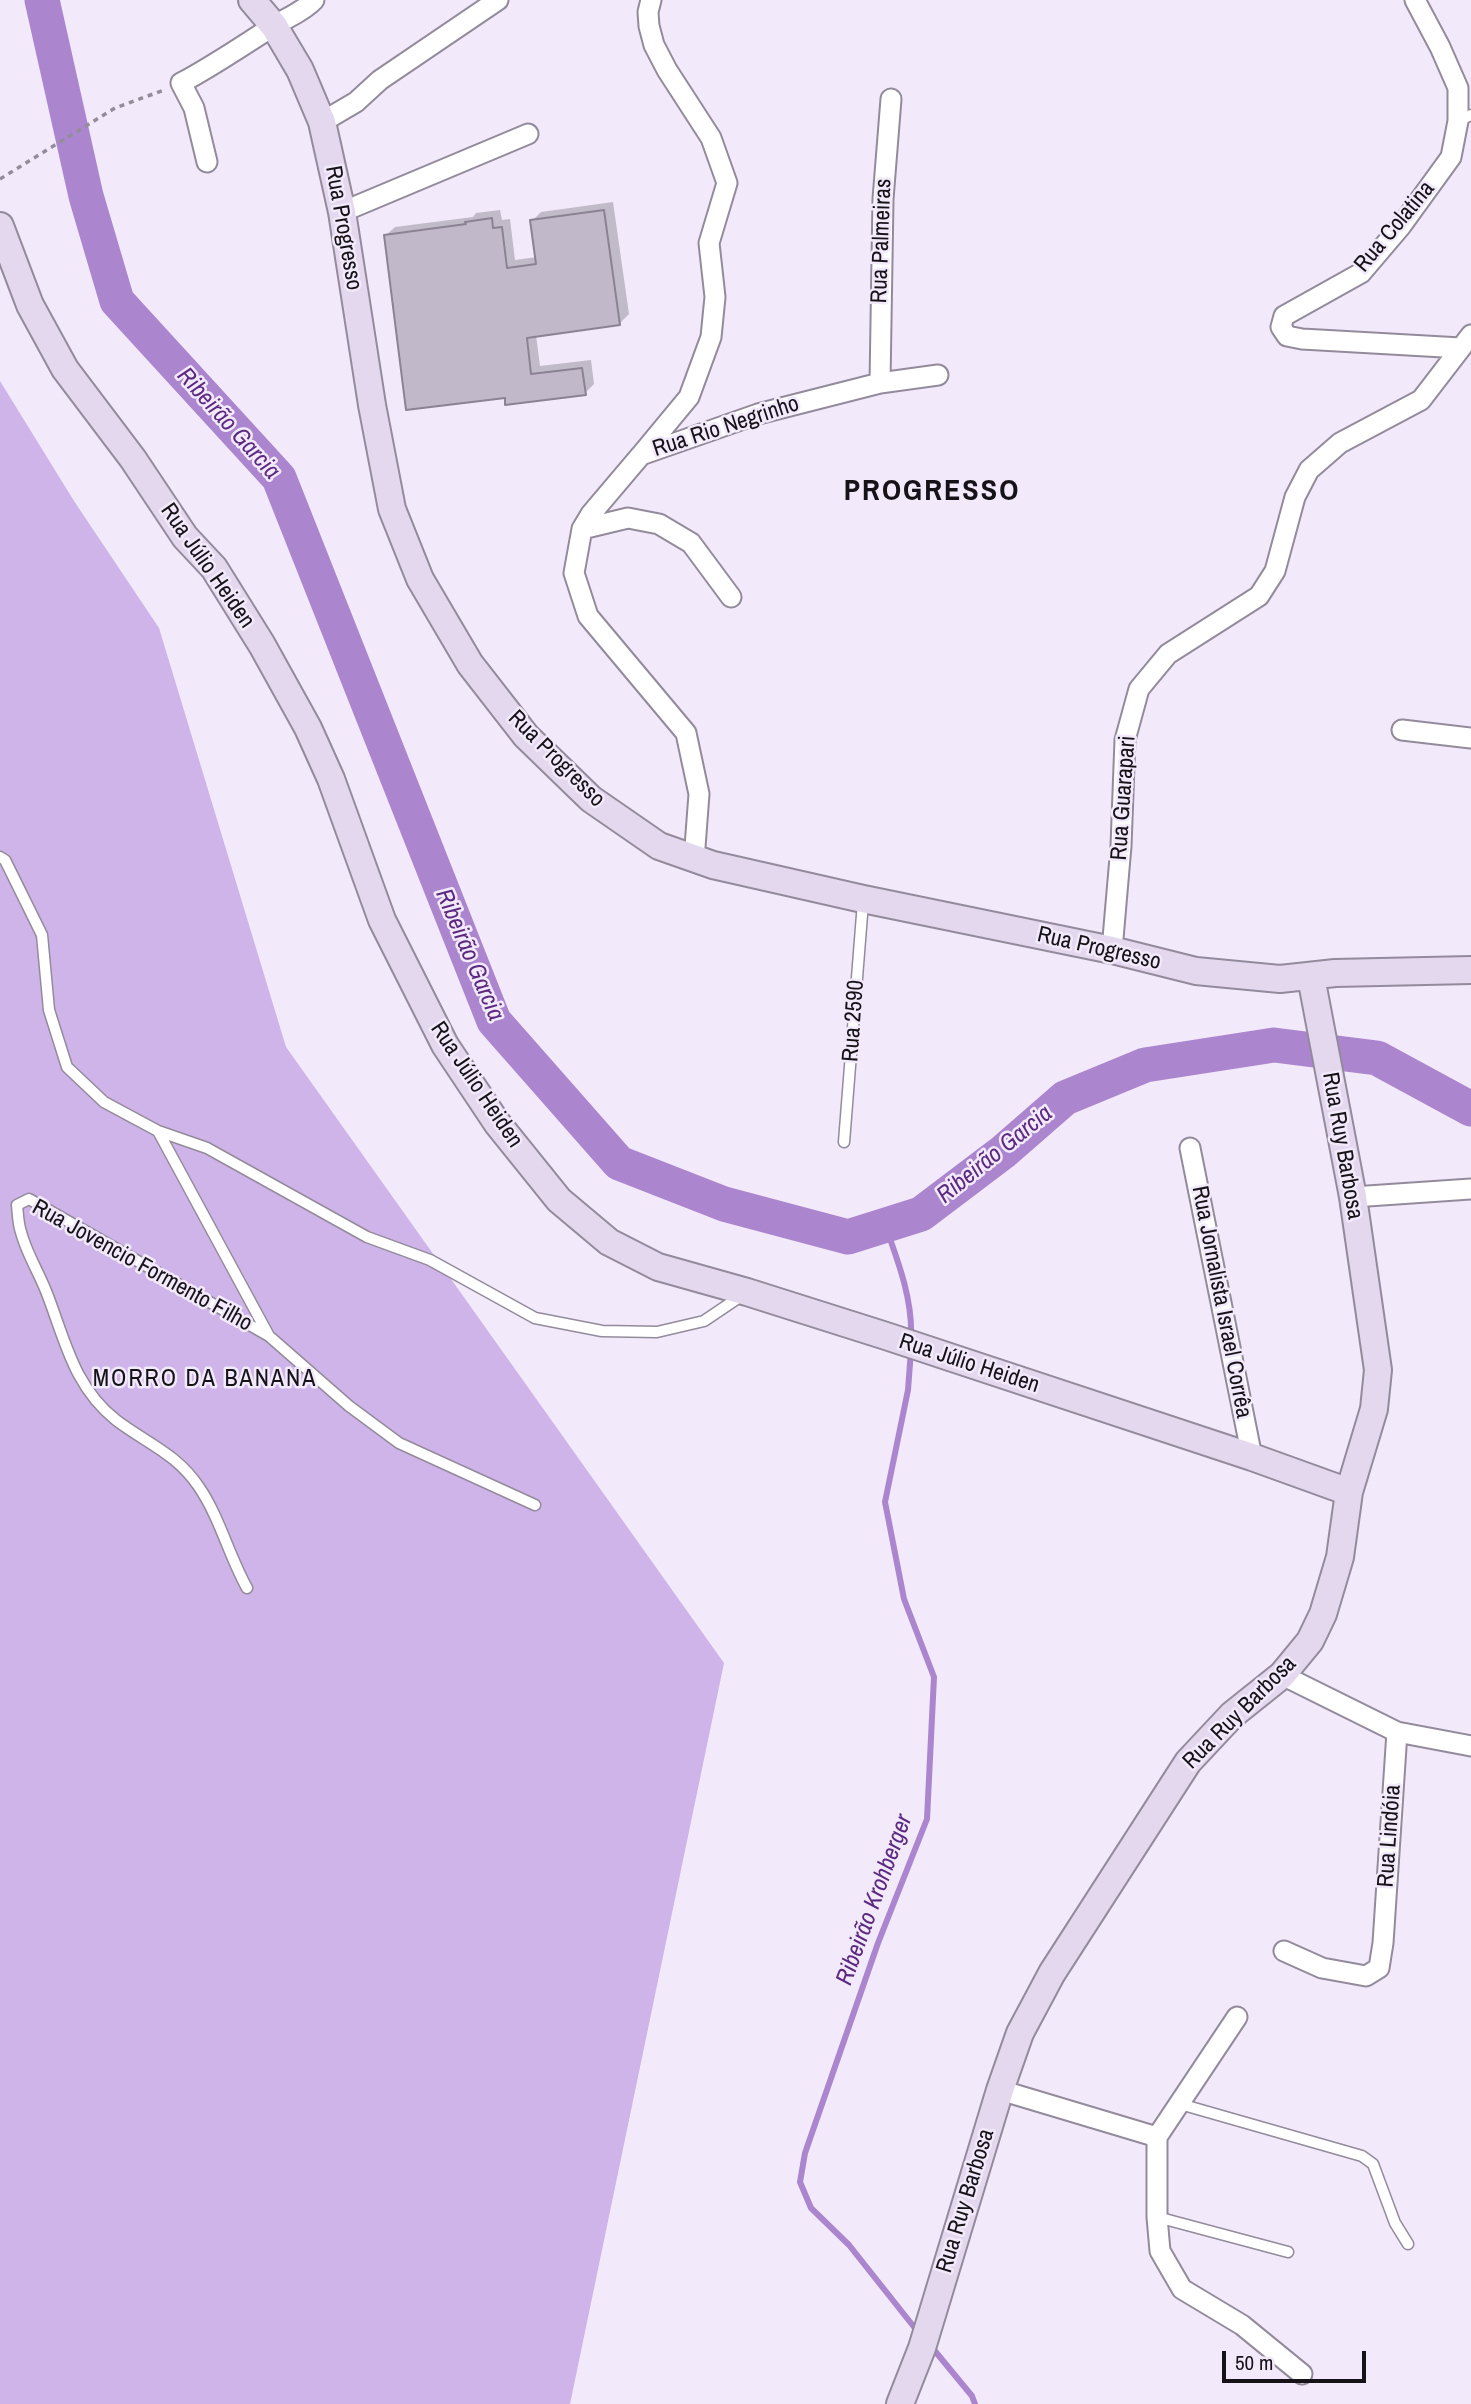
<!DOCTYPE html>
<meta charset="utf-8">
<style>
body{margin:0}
#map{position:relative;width:1471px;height:2404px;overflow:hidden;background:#f2e9fb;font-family:"Archivo Narrow",sans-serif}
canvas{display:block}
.scale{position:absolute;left:1222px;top:2351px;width:144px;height:32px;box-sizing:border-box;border:4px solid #151218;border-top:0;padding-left:9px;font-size:21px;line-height:24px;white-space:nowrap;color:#151218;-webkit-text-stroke:5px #f2e9fb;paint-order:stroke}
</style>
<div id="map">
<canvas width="1471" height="2404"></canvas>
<div class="scale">50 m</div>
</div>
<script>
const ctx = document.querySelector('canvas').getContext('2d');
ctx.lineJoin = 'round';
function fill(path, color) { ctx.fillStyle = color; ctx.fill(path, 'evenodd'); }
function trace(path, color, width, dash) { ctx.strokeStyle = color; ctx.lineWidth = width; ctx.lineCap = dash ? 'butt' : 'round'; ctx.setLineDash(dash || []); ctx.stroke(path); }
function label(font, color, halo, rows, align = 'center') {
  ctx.font = font + ' "Archivo Narrow",sans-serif'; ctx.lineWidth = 5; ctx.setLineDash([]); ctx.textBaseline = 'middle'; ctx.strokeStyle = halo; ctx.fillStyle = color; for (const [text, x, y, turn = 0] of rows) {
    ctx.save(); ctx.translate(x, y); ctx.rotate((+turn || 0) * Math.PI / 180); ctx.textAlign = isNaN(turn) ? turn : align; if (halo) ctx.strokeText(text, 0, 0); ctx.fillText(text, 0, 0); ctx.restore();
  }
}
fill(new Path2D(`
 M0 381 74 501 159 628 286 1047 724 1663 570 2404H0Z`), '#ceb4e8');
fill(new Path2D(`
 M613 202 629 314 620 323 536 335 540 366 591 360 594 384 585 393 506 396 386 235 395 227 473 217 476 213 500 210 502 220 510 219 515 260 537 257 532 221 541 212Z`), '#0003');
trace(new Path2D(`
 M885 1225C898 1261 913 1300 911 1339
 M911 1350 908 1390 885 1502 904 1599 934 1677 927 1819 878 1943 805 2153 800 2182 811 2208 849 2245 918 2332
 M930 2345 972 2396 975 2404`), '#ab85cd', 6);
trace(new Path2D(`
 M42 0 86 196 117 301 279 478 494 1021 619 1163 724 1204 848 1237 921 1214 1003 1152 1065 1098 1145 1065 1274 1045 1377 1058 1471 1109`), '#ab85cd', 35);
const building = new Path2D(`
 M604 210 620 325 527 338 531 374 582 368 586 395 505 405V398L406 410 384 235 466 224 465 222 492 218 493 228 502 227 507 268 536 264 530 220Z`);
fill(building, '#c1b8c9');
trace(building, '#8b8393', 2);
const lane = new Path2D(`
 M1458 121 1471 115
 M0 857 5 860 42 935 49 1010 67 1067 104 1102 158 1131
 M844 1142 863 902
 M269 1336 349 1406 399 1443 535 1505
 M247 1588C229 1556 220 1518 199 1487 176 1453 146 1443 116 1420 73 1386 65 1339 46 1291 38 1271 26 1252 21 1232 18 1224 18 1214 17 1205L29 1199 269 1336 158 1131 207 1148 367 1237 430 1260 535 1318 602 1331 657 1332 704 1321 744 1294
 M1180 2104 1362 2156 1373 2164 1395 2223 1408 2244
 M1157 2217 1288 2252`);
const street = new Path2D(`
 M1415 0 1440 47 1458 88V121L1451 157 1401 226 1361 273 1284 316 1281 327 1287 336 1302 339 1461 348
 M322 122 356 102 380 80 498 0
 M207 162 194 108 181 83C213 66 242 46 272 27 286 18 303 12 314 0
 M342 212 528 134
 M880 383 883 199 891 99
 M641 455 689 397 711 337 715 297 709 243 727 183 711 138 667 70 654 45 649 26 648 12 651 0
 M582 529 628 518 659 524 691 543 731 597
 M1402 730 1471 738
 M694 860 699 794 686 733 588 616 574 573 582 529 591 514 641 455 758 414 880 383 938 375
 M1112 950 1121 846 1125 740 1139 689 1168 654 1259 596 1275 571 1295 497 1309 470 1340 443 1421 400 1471 335
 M1190 1148 1252 1457
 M1353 1197 1471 1189
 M1282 1675 1397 1732 1383 1943 1379 1968 1366 1976 1322 1968 1284 1951
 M1397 1732 1471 1746
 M1000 2090 1157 2137V2217L1160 2251 1182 2289 1242 2325 1302 2374
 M1157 2137 1237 2017`);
const secondary = new Path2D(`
 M252 0 274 26 284 43 300 70 322 122 342 212 372 405 392 509 420 579 470 664 526 736 591 799 659 846 713 865 863 899 1112 950 1196 971 1280 979 1335 973 1471 970
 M0 226 30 305 65 369 133 459 185 537 214 568 262 645 308 728 331 779 382 920 445 1045 497 1123 559 1200 609 1242 658 1267 747 1292 886 1336 1252 1457 1349 1492
 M900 2404 922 2348 1000 2090 1020 2033 1052 1973 1188 1762 1232 1715 1282 1675 1310 1641 1323 1614 1340 1557 1349 1492 1374 1409 1378 1370 1353 1197 1311 977`);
trace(lane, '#938b9b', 13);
trace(street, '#938b9b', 23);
trace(secondary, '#938b9b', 30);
trace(new Path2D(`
 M0 179 115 108 164 90`), '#938d99', 3.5, [5, 5]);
trace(lane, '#fff', 10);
trace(street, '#fff', 19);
trace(secondary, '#e4d8ee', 26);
label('23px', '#151218', '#f2e9fb', [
 ["Rua Colatina",1395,227,-50],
 ["Rua Progresso",343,228,80],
 ["Rua Palmeiras",882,241,-88],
 ["Rua Rio Negrinho",726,427,-18],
 ["Rua Júlio Heiden",207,566,55],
 ["Rua Progresso",556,759,45],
 ["Rua Guarapari",1124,798,-86],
 ["Rua Progresso",1099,949,13],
 ["Rua 2590",854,1021,-86],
 ["Rua Júlio Heiden",476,1085,56],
 ["Rua Ruy Barbosa",1342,1146,80],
 ["Rua Jovencio Formento Filho",142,1266,29],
 ["Rua Jornalista Israel Corrêa",1221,1302,79],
 ["Rua Júlio Heiden",969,1364,18],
 ["Rua Ruy Barbosa",1240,1713,-45],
 ["Rua Lindóia",1390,1836,-86],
 ["Rua Ruy Barbosa",966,2201,-73]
]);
label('italic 24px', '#5b2a80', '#f2e9fb', [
 ["Ribeirão Garcia",228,424,48],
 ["Ribeirão Garcia",469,955,67],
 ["Ribeirão Garcia",995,1155,-39],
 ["Ribeirão Krohberger",875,1900,-70]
]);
ctx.letterSpacing = '2px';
label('24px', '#151218', '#f2e9fb', [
 ["MORRO DA BANANA",205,1380]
]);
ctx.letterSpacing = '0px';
ctx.letterSpacing = '2px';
label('bold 30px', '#151218', '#f2e9fb', [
 ["PROGRESSO",932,492]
]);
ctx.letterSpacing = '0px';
</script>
